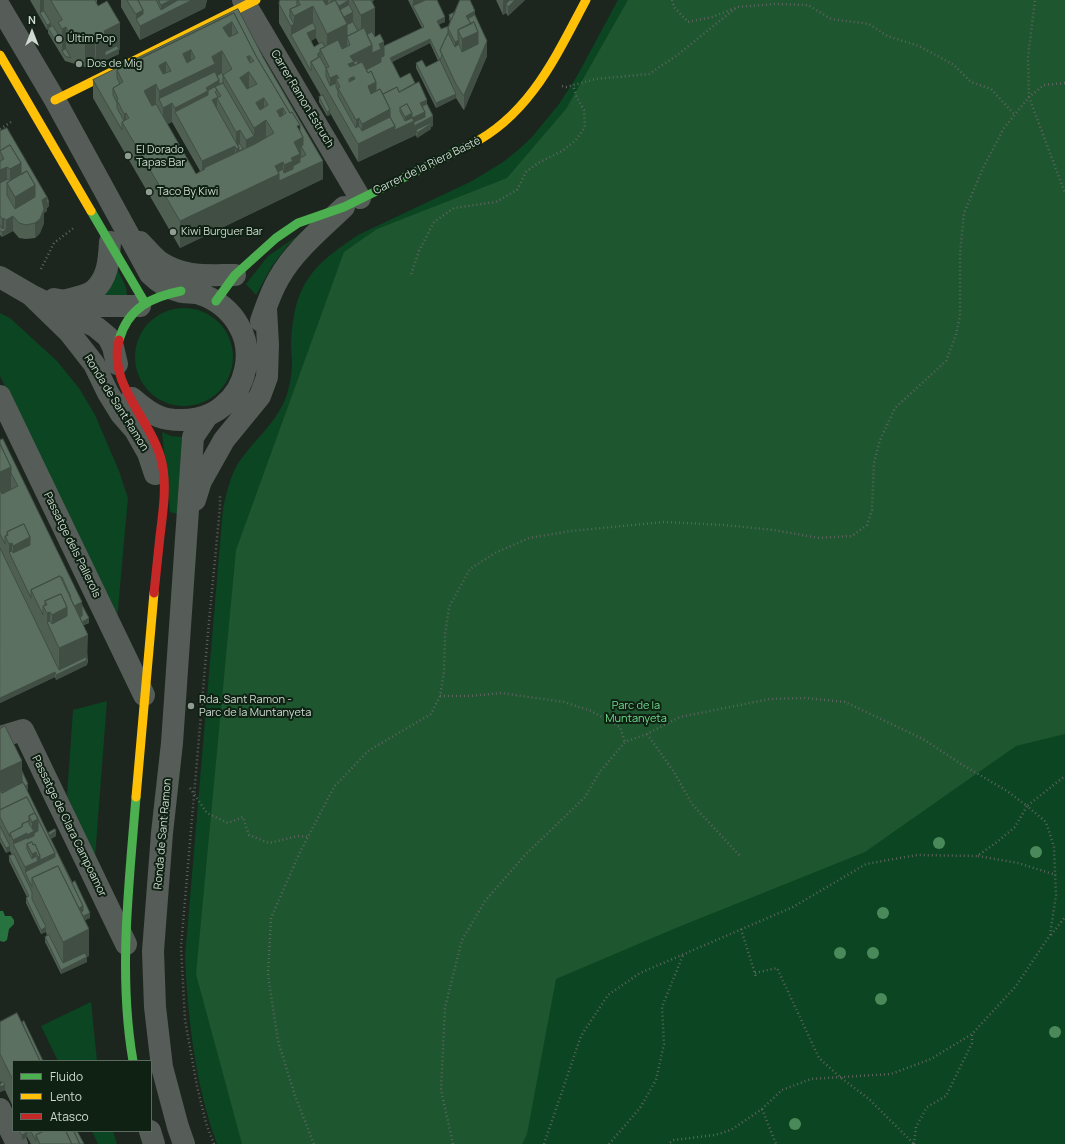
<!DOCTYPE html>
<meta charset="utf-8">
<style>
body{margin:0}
#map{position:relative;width:1065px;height:1144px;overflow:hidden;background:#1c261e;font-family:Manrope,sans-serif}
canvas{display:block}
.legend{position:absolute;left:12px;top:1060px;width:140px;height:72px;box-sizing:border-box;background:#0e2113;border:1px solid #5b6b5f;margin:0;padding:5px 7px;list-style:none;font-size:12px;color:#cfdad1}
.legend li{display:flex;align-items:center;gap:8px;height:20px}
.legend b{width:20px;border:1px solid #5b6b5f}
.north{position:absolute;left:12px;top:12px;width:40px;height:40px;-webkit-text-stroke:3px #0e2113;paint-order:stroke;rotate:0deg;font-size:11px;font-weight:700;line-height:16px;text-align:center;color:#cfdad1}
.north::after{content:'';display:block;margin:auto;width:14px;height:18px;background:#cfdad1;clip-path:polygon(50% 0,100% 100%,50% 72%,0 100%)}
</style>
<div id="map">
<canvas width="1065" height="1144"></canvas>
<ul class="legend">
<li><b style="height:5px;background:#4caf50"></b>Fluido</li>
<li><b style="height:5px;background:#ffc107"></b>Lento</li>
<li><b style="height:5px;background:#c62828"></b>Atasco</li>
</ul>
<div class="north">N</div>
</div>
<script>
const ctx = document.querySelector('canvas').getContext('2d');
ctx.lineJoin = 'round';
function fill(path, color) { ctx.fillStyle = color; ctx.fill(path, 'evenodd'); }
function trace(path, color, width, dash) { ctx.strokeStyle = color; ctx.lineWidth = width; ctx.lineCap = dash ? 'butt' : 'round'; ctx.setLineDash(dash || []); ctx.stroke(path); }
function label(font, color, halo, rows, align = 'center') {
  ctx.font = font + ' Manrope,sans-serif'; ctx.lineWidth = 4; ctx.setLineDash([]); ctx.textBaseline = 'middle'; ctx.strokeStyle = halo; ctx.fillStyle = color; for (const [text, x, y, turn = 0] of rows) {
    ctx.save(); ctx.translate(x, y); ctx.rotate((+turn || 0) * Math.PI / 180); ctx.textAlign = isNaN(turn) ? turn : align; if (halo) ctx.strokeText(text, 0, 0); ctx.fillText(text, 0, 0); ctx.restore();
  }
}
fill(new Path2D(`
 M618 0H1065V1144H217C195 1084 188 1020 185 957L223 508C227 492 230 476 239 462 253 441 273 426 284 402 289 390 292 376 292 363 292 357 291 351 291 345 294 285 310 267 358 235L472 181 503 162 518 150 532 137 559 104 577 76Z
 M305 231 288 245 272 266 256 295 246 284 268 256Z
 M115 265 126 287 127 296 97 299Z
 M135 357a49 49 0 1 1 98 0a49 49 0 1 1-98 0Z
 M0 313 10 318 57 361 79 388 95 415 119 471 128 498 117 620 0 376Z
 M162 432 171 436 182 437 177 514 170 512Z
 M107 701 95 858 67 796 73 710Z
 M91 1002 97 1061H58L41 1026Z
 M92 1131H113L117 1144H98Z`), '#0b4521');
fill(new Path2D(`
 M628 0H1065V734L1016 746 865 852 676 928 556 979 527 1134 522 1144H242L196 974 236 550 344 252 377 229 507 178 566 109Z`), '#1d562f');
fill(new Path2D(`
 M0 911H3L5 916H11L14 920V924L9 929 7 940 4 942 0 941Z`), '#267340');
trace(new Path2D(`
 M672 0 674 7 688 22 712 17 735 8
 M1065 83 1044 85 1029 97 1065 193
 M562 86 566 87 596 79 649 74 676 56 737 7 775 4 808 5 831 19 869 24 887 36 919 46 954 65 971 82 991 89 1015 115
 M0 129 11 122
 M41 269 54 243 75 227
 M411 274 419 251 434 222 454 208 496 202 517 190 526 172 538 163 562 151 576 140 585 127 584 110 577 98 573 85
 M440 696H470L501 693 564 702 591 711 620 727 625 742
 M647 734 674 772 692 804 740 856
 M190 788 207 813 228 823 243 817 249 835 269 843 298 836 308 837
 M978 856 1018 863 1056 875
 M741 929 756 977
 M1051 935 1065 917
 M755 973 777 968 819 1058 840 1077 869 1099 914 1144
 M762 1109 776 1144
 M214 1144 206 1123 197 1086 185 1020 181 947 208 632 220 507V496
 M314 1144 295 1096 278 1041 268 975 271 918 299 854 334 787 368 751 431 714 440 696 444 671 445 635 449 607 470 569 495 553 529 538 571 531 664 522 724 525 774 530 819 538 852 536 867 525 872 510 874 463 880 440 895 408 946 361 956 335 960 316V254L964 213 983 168 1004 128 1029 97 1028 57 1035 0
 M453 1144 441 1090 445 1007 462 940 485 901 525 855 585 797 599 773 625 742 647 734 680 717 770 699 806 698 845 702 923 739 961 764 1007 791 1027 806 1065 776
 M544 1144 581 1036 608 995 640 973 793 907 866 864 917 855 977 856 997 842 1015 827 1027 806 1046 822 1054 847 1056 895 1050 935 1016 986 972 1034 931 1059 891 1074 811 1079 782 1090 762 1109 731 1130 715 1135 674 1140 668 1144
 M609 1144 640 1108 656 1080 664 1044 662 1007 683 955
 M914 1144 916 1127 927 1107 946 1096 972 1043V1034`), '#5f6460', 2.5, [1, 3]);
trace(new Path2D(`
 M243 0 360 198
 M0 7 55 100 150 274C160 284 169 289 182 292 188 293 194 292 200 294 216 299 231 311 239 326 254 352 246 388 223 406 208 419 187 422 168 419 154 417 143 407 132 398
 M140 242C146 248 153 257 160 262 184 278 207 275 235 275
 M0 277 31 295 96 327 108 337 113 347 117 364
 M31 295 69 332 94 364 108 393 121 414 135 430 148 453 155 474
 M54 299 95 306H140
 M66 300C74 298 86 296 93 291 108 279 109 260 110 242
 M261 321C266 307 271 291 279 278 294 251 322 228 344 207
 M0 396 144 695
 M195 500 201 481 224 440 260 396 267 377 268 345 266 308
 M0 737 23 730 126 944
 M0 1109 17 1144
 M150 1131 154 1144
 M184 1144 178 1127 162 1067 155 1007 153 951 162 833 172 743 193 437 208 415`), '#565c57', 22);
trace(new Path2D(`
 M91 211 145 303
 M216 301 235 275 276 238 298 223 344 207 470 145
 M119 340C128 308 151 297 181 291
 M133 1061C118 974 129 885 136 797`), '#4caf50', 9);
trace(new Path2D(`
 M0 55 91 211
 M55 100 256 0
 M470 145C530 115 556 56 586 0
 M136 797 154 593`), '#ffc107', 9);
trace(new Path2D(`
 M119 340C107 386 153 420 162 463 167 487 163 511 160 536 158 555 156 574 154 593`), '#c62828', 9);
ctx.fillStyle = '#4a8a5a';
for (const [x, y] of [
 [939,843],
 [1036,852],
 [883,913],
 [840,953],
 [873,953],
 [881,999],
 [1055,1032],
 [795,1124]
]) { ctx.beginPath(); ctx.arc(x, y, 6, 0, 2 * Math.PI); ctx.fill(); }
fill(new Path2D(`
 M30 0H97V4L120 49 119 50V54L89 68 65 61 48 33V30H47Z
 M121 0H207L205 8 140 40 121 7Z
 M280 0H374L373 1 375 35H374L384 46 422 28 408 0H437L445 22 439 24 441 29 449 26 450 22 449 19V15H475L487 56 464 110 463 109 456 98 436 108 416 68V63L426 67 438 61 430 43 392 62 400 78 415 83 427 104 433 126 431 127V129L417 138 416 135 358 162 330 113V115L327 116 319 102V97L321 96 279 23V4ZM316 38 319 44 314 47 311 41Z
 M496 0H525L508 16 506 13 503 15Z
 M238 9 323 179 180 248 93 98V80ZM172 122 200 171 196 174 167 124Z
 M0 131 49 206 47 208V211L44 213V223L40 233 35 238 26 239 19 238 13 231 2 237 0 235Z
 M0 440 82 605 89 623 84 625 88 661 87 665 56 680 55 677 0 703Z
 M0 729 22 771 28 789 27 790 48 833 56 836 51 839 90 918 84 920 89 956 87 957V962L61 974 45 942V937L47 936 46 932 41 934 26 903V898L27 897 9 861V856L12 855 10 851 6 853 0 842Z
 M0 1022 13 1061V1107L5 1090 0 1092V1084L1 1083 0 1081Z
 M22 1131H77L84 1144H31L27 1137 22 1140 20 1137V1132Z`), '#4f6053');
fill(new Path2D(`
 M40 0H44V15L40 13V18Z
 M171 0H207L205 8 140 40V26L136 19V14L143 10 161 15V5Z
 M318 0H328V12Z
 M349 0V14L353 12V26L347 38V37V50L329 67 327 54V34L336 8Z
 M369 0H374L373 1V9L375 8V35L361 41V15Z
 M413 0H436L413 6Z
 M503 0H525L508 16V7L506 4V13L503 15Z
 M313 6V30L316 29V38L307 43 291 35V26L294 24V16Z
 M475 11V30L478 32V58L462 66V39L466 16Z
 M445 17V22L437 25V21Z
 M232 22V49L223 54V45L191 50V76L212 57 222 51V78L219 80 221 96 215 87V99L217 98V112H175V108L172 103V122L152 132 163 121V108L159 99V76L123 82ZM166 62 171 70 166 88Z
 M51 23V28H48V30H47V25Z
 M120 23V49L119 50V54L89 68V63L85 62V41L95 36V61L96 60V38L104 31Z
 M66 27V53L62 51V29Z
 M430 39V43L390 63V58Z
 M459 40V59L455 61V42Z
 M487 41V56L464 110V95Z
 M384 42V60L350 94V75L348 64 350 56 372 45 379 44Z
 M250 56V74L249 72V99L240 78 247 57Z
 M337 75V82L336 79V102L330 95V78Z
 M376 82V108L368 86Z
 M156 84V111L144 113V91Z
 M456 94V98L436 108V103Z
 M264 98V121L266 120V147L246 159V140L254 136V128L256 103Z
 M427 100V114L433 116V126L431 127V129L417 138V133L416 130V135L358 162V144L356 140V120L359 118V143L362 141V124L390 109 395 126H405V117L412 113V118L420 103Z
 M283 108V134L277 111Z
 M330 110V115L327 116V112Z
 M126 113V128L124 126V114Z
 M240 130V149L236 163V132Z
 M303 137V150L301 146V165L323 161V179L180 248V221L283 162V180L284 179V165L294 142Z
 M235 146V160L205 169 204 168V175L202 176V161Z
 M4 160 21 163 35 185V212L15 219V197L10 189V169L7 167V193L0 197V170Z
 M47 197 49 202V206L47 208V211L44 213V223L40 233 35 238V223L42 200Z
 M13 216V231L6 234V220Z
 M4 218V230H6V234L2 237V219Z
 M11 467V503L0 504V472Z
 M30 537V564L13 561V546L12 543V559L9 552V544L8 543Z
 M82 602V621L71 607Z
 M61 603V611L67 607V643L59 647 52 633V615L50 612V630L47 622V649V610Z
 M89 618V623L73 630V626Z
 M88 635 87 665 56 680V675L59 674V648Z
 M55 672V677L0 703V698Z
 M22 761V787L0 795V771Z
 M28 784V789L2 802V797Z
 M38 819V846L36 852V862L38 861V857L40 856 55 853V867L25 872V882V867L32 864V854L27 845V833V852L13 844V858V840L23 831 32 833V822Z
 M56 831V836L47 841V836Z
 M10 846V851L6 853V848Z
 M83 906V916L72 911Z
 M90 913V918L77 924V919Z
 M46 927V932L41 934V930Z
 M89 929V956L63 968V942Z
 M87 957V962L61 974V970Z
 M5 1085V1090L0 1092V1087Z
 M27 1132V1137L22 1140V1135Z`), '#404e44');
const building = new Path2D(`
 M51 0H95L98 6 107 1 120 23 104 31 105 34 96 38 95 36 85 41 71 37 66 27 62 29 58 22 62 20Z
 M127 0H138L143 10 136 14Z
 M138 0H156L161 10 178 0H192L140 26 136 19 143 14V10Z
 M159 0H171L161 5Z
 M280 0H297V6L290 9V17L294 24 291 26 279 4Z
 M298 0H323L326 5 335 0 347 24 327 34 313 6 294 16 290 9 300 5Z
 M332 0H349L339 6 335 0 332 2Z
 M353 0H371L375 8 361 15Z
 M426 0H437L445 17 437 21 441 29 449 26 448 28V33L440 50 442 55 440 60 456 94 436 103 416 63 422 60 426 67 440 60 430 39 390 58 400 78 410 73 415 83 399 92 397 87 383 94 380 89 376 91V82L371 71 368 73 366 70 381 62V57L384 56V46L424 27 413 6Z
 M460 0H470L475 11 466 16 471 24 458 30V38L459 40 455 42 448 28Z
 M510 0H515L508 7 506 4Z
 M349 5 353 12 344 17 340 10Z
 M238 9 264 59 323 161 279 181V174L278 172 283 169 284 173 293 169V166L300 162V158L306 155 301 146 303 145V137L300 131V125L292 112 290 113 256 56 234 13 117 70V78L120 84 113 88V95L117 103V108L124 121 122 122V130L93 80Z
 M44 11 51 23 47 25 40 13Z
 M455 12 451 20 449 15Z
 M234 13 256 56 290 113 292 112 300 125 297 126 303 137 294 142 300 154 291 158 293 161 284 165 283 162 275 166 279 174 180 221 122 122 129 118 126 113 124 114 117 100 118 99 113 88 123 82 117 70ZM232 22 238 33 229 37 223 28ZM191 50 195 58 187 63 183 54ZM222 51 232 69 223 75 254 128 266 120 274 133 255 144 204 168 205 169 196 174 156 104 152 106 144 91 156 84 159 91 215 64 212 57ZM250 56 254 61 250 63 247 57ZM166 62 171 71 163 74 159 66ZM249 72 257 84 247 89 240 78ZM264 98 268 105 260 110 256 103ZM283 108 286 113 280 117 277 111Z
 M475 15 487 41 464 95H463L456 84 440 50 448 33 455 47 459 44 462 52 478 44V32L474 22 471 24 468 19Z
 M353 22 358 31 347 36V25Z
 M474 22 478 32 462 39 458 30Z
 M313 23 316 29 307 33 314 47 322 42 325 47 320 49V53L318 54V58L311 62V71L291 35Z
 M53 26 58 34V44L48 28Z
 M364 28 372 45 350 56 354 62 348 64 350 67 362 62 368 73 371 71 376 82 368 86 371 94 380 89 390 109 362 124 359 118 356 120 338 88 340 87 336 79 339 78 337 75 330 78 326 68 329 67 320 49 338 40 342 49 350 45 347 37ZM354 77 355 79 349 82V79Z
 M372 32 375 37 380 34 384 42 379 44 381 49 372 53V45L367 35Z
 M117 46 119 49 105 56V52Z
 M66 49 71 58 65 56 62 51Z
 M320 53V57L318 54Z
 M95 57 96 60 89 63 85 62Z
 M320 57 326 68V76L330 86 336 83V87L338 91V96L356 128 359 126 362 131 390 117 395 126 358 144 311 62Z
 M357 61 358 63 354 66V62Z
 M215 72 219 80 206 88 208 91 175 108 172 103 163 108 159 99Z
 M222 73 223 75V83L219 85V80L217 76Z
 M419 82 427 100 420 103 425 112 412 118 414 121 395 130V126L390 117V109L383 94 397 87 399 92ZM407 104 412 113V118L405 121 400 112V108Z
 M223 83 254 136 246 140 240 130 236 132 217 98 221 96 215 87Z
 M219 84 215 87 217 90 215 92 218 97 212 100 239 148 236 149 235 146 202 161 175 112 208 95V91L206 92Z
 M323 95 330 110 327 112 319 97Z
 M407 104 412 113 405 117 400 108Z
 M427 104 433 116 414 126V122L425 117V112L422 107Z
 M431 123V124L417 133 416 130Z
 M7 128 47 197 42 200 44 209 40 219 35 223 26 225 19 223 13 216 6 220 4 218 2 219 0 216V183L8 179 10 181 7 183V195L15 209 35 197V185L27 171 21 175V163L10 145 0 151V131Z
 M240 144 243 149 239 151V148L238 145Z
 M10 145 21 163 10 169 7 167 0 170V161L4 159 0 151Z
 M27 171 35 185 15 197 7 183Z
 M47 197 49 202 47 203Z
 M0 225 2 229 4 228 6 230 2 232 0 230Z
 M3 439 82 602 74 606 70 597H71L62 577 61 578 60 576 31 590V598L9 552 12 551 13 553 30 545V537L24 524 7 532V536H5V544L0 534V490L2 494 18 486 11 473V467L0 444V440Z
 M0 444 11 467 0 472Z
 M24 524 30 537 13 546 12 543 9 544 5 536 8 535 7 532Z
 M0 548 59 670 86 657 87 660 56 675 55 672 0 698Z
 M60 576 88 635 59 648 47 622 50 621 52 624 67 616V607L61 594 45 601V605L43 606V615L31 590Z
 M61 594 67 607 52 615 50 612 47 613 43 606 47 605 45 601Z
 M82 605 89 618 82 622 80 617 82 616Z
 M5 726 22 761 0 771V729Z
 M22 771 28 784 25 786 23 782 2 793 1 792 22 783Z
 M23 782 83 906 79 908 58 866 32 878V887L25 872 55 857V853L27 797 0 810V790L2 793Z
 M27 797 55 853 40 860V856L35 844 33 845 32 842 27 844V849L32 859 36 856 38 861 25 867 13 844 27 838V839L34 836V833L38 831V819L35 813 29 816V821L22 824V827L10 833V837L0 817V810Z
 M35 813 38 819 32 822 29 816Z
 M29 821V824L34 831 27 835V833L13 840 10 833 23 826 22 824Z
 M0 826 10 846 6 848 0 837Z
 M55 829 56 831 49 835 48 833Z
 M32 842 33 845 35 844 40 856 38 857 36 852 32 854 27 844Z
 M14 854 32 892V899L46 927 41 930 26 898 29 896 9 856Z
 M58 866 89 929 63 942 32 878Z
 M75 881 90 913 83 916 81 912 83 911V906L72 883Z
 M49 935 63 963 85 953 87 957 61 970 45 937Z
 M17 1013 40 1061H13V1080L0 1054V1022Z
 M24 1021 43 1061H40L22 1022Z
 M3 1082 5 1085 0 1087V1084Z
 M22 1131H27V1132L22 1135 20 1132Z
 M31 1131H44L36 1135V1140Z
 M44 1131H66L72 1144H40L36 1135Z
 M66 1131H74L80 1144H72Z
 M74 1131H77L84 1144H80Z`);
fill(building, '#5c7061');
trace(building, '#404e44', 1);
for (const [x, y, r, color] of [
 [59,39,4,"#909b92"],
 [79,64,4,"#909b92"],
 [128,156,4,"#909b92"],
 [149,192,4,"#909b92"],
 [173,232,4,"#909b92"],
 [191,706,4,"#909b92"]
]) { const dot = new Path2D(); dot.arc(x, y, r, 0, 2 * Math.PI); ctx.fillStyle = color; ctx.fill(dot); trace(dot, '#0e2113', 1.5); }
label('11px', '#cfdad1', '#0e2113', [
 ["Últim Pop",67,39],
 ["Dos de Mig",87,64],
 ["El Dorado",136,150],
 ["Tapas Bar",136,163],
 ["Taco By Kiwi",157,192],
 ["Kiwi Burguer Bar",181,232],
 ["Rda. Sant Ramon -",199,700],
 ["Parc de la Muntanyeta",199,713]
], 'left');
label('11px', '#cfdad1', '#0e2113', [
 ["Carrer Ramon Estruch",302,99,59],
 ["Carrer de la Riera Bastè",427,166,-26],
 ["Ronda de Sant Ramon",116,403,58],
 ["Passatge dels Pallerols",72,545,64],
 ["Passatge de Clara Campoamor",69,826,64],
 ["Ronda de Sant Ramon",163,834,-85]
]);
label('11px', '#6fdb8c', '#0e2113', [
 ["Parc de la",636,706],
 ["Muntanyeta",636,719]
]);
</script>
